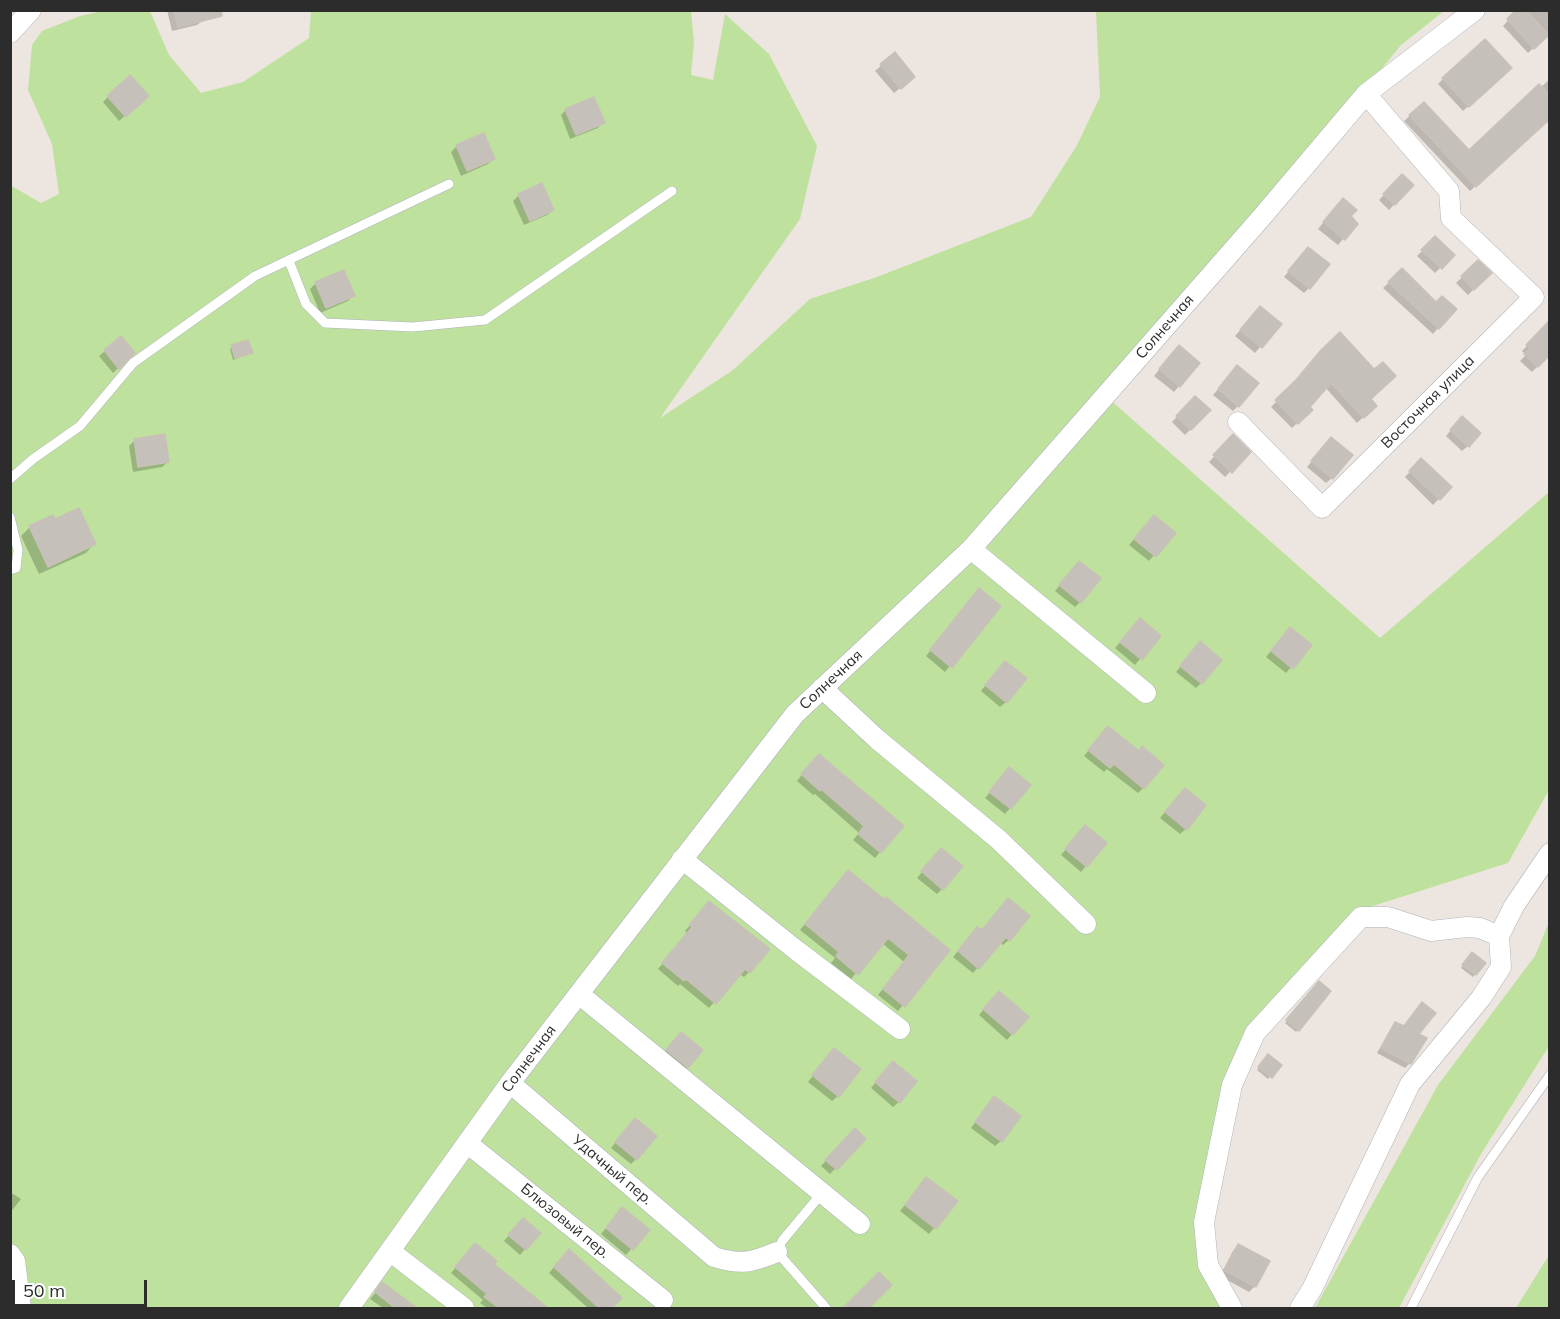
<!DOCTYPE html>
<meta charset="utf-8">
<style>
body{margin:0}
#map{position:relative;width:1560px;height:1319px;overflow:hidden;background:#ede5df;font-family:Mulish,sans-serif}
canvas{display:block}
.frame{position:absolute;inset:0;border:12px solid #2c2c2c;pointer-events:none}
.scale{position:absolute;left:12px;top:1280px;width:135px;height:27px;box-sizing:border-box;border:3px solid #2c2c2c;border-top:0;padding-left:8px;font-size:18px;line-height:21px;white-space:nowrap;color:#2c2c2c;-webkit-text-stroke:4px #fff;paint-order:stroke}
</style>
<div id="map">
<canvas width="1560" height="1319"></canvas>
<div class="frame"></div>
<div class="scale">50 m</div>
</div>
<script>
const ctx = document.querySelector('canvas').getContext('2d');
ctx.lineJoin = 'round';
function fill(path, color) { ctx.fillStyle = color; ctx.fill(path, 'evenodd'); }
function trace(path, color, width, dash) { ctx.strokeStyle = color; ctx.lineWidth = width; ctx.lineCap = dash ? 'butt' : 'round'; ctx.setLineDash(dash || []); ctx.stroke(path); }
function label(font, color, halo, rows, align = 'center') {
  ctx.font = font + ' Mulish,sans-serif'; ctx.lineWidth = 4.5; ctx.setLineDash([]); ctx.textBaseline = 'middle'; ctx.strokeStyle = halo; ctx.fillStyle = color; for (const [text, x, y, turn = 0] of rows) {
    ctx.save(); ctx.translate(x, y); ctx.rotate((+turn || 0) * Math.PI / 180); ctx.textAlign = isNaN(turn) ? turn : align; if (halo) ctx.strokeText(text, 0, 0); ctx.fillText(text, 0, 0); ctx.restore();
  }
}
fill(new Path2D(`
 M103 11H150L169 55 201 93 243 82 309 38 311 11H691L694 42 691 75 713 80 725 14 769 54 817 146 800 219 660 418 733 370 810 299 877 277 1031 217 1076 147 1100 97 1096 11H1444L1401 45 1261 218 1099 390 1380 638 1549 492V790L1508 863 1354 912 1228 1081 1210 1254 1238 1308H11L10 185 41 203 59 194 52 144 28 90 32 45 42 31 80 16Z
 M1549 922V1046L1481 1154 1399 1308H1315L1438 1085 1535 956Z
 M1549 1255V1308H1516Z`), '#bee29d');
fill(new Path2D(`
 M167 10H217L197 25 172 31Z
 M1518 10 1526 12 1528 10H1550V33L1528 53 1503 26Z
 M895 54 908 82 894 93 875 71Z
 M1504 74 1463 111 1438 84 1443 79Z
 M1550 79V115L1470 191 1404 121 1423 104 1469 152Z
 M108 97 142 101 119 121 103 102Z
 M566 110 603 122 598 128 570 139 561 115Z
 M457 146 494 159 488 164 461 176 451 152Z
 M1402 176 1412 185 1389 210 1379 200Z
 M519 195 553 210 547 215 524 225 513 201Z
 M1337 206 1356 224 1338 245 1318 229Z
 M1435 238 1453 255 1435 273 1417 256Z
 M1303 254 1309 288 1304 293 1284 277Z
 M1478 262 1490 273 1468 295 1456 283Z
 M1400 272 1436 304 1452 312 1433 334 1383 288Z
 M316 283 353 296 348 301 320 313 310 289Z
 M1254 314 1279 324 1255 353 1235 336Z
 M1550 323V354L1532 372 1520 361 1526 355 1522 351Z
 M121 338 133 353 113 373 99 356Z
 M232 347 251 353 233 360 230 349Z
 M1173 353 1179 386 1174 392 1154 376Z
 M1235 370 1238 406 1233 411 1213 395Z
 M1374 371 1369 399 1375 406 1357 423 1325 387 1308 408 1311 410 1292 428 1271 407 1291 387Z
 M1195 398 1209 410 1185 435 1172 422Z
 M1456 424 1468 446 1462 451 1446 436Z
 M1233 437 1249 452 1225 477 1209 462Z
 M135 440 168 462 162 467 133 472 129 446Z
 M1326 444 1332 478 1326 483 1307 467Z
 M1421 460 1450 487 1433 505 1405 477Z
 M55 521 94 544 86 553 39 574 21 536 30 527Z
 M1148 523 1173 533 1149 561 1129 545Z
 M1074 568 1080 602 1075 607 1055 591Z
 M974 596 999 606 945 672 926 656Z
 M1134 626 1159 636 1135 665 1115 648Z
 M1285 634 1310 645 1286 673 1266 657Z
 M1195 649 1201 683 1196 688 1176 672Z
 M999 668 1006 702 1000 707 981 691Z
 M1103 733 1143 788 1138 793 1107 769 1104 772 1084 756Z
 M813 761 902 826 875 858 853 840 859 833 815 794 813 795 797 781Z
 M1004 775 1029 786 1005 814 985 798Z
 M1179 795 1186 829 1180 834 1160 818Z
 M1080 833 1086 866 1081 872 1061 855Z
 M936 855 942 889 937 894 917 878Z
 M843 877 947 951 898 1011 878 995 904 962 882 943 851 979 831 963 835 958 800 930Z
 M1002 906 1009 940 1003 945 1000 942 973 973 953 957 972 934 981 932Z
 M704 909 749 972 744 977 739 974 709 1008 680 984 678 986 658 969 688 934 685 931Z
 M1472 954 1484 963 1473 977 1461 968Z
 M1319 983 1298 1030 1296 1032 1285 1023Z
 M993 998 1012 1034 1007 1040 979 1015Z
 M1395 1023 1417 1034 1410 1063 1405 1068 1377 1053 1391 1028Z
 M675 1040 687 1067 682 1072 662 1056Z
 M829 1055 838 1096 832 1101 808 1082Z
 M1266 1059 1280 1066 1268 1079 1257 1070Z
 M887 1069 899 1102 893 1107 871 1088Z
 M989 1103 1001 1141 995 1146 971 1128Z
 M630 1125 636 1159 631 1164 611 1148Z
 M855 1130 864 1139 830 1174 821 1166Z
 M921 1185 956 1202 929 1234 900 1211Z
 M10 1192 21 1199 10 1213Z
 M617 1215 648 1230 626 1255 601 1234Z
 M518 1225 539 1233 520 1255 504 1241Z
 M1238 1246 1268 1261 1255 1286 1249 1292 1220 1276 1233 1251Z
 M470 1250 492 1265 546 1308H487L480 1303 483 1300 451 1273Z
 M563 1257 620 1298 610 1308H588L549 1273Z
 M383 1284 415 1308H383L370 1299Z`), '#0003');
const building = new Path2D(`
 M174 10H221L222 16 178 27Z
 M1516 10H1526L1549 35 1534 49 1507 19Z
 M1485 39 1512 68 1469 107 1442 78Z
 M895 52 915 77 901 89 880 64Z
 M130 75 149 96 126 117 107 96Z
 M1539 84 1550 94V119L1476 187 1409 115 1424 102 1469 150Z
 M594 97 605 123 576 135 565 109Z
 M484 133 495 159 467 171 456 145Z
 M1402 174 1414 185 1395 205 1383 194Z
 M542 183 554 210 530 221 518 194Z
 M1343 198 1357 210 1351 216 1358 224 1345 240 1323 222Z
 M1435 236 1455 255 1442 269 1421 250Z
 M1308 247 1330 264 1310 289 1288 271Z
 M1478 260 1492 273 1474 290 1461 276Z
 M1402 268 1436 302 1442 296 1457 309 1439 329 1388 282Z
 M344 270 355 296 326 308 315 282Z
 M1260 306 1282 324 1262 348 1240 330Z
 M1550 320V355L1538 367 1524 354 1530 348 1526 345Z
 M1340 332 1374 369 1383 362 1396 376 1371 399 1377 406 1364 418 1331 383 1310 407 1313 410 1298 424 1275 400 1296 380 1321 350Z
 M121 336 135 353 119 369 104 350Z
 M248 340 253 353 235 358 231 345Z
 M1179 345 1200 363 1180 387 1159 369Z
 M1237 365 1259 383 1239 407 1218 389Z
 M1195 396 1211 410 1191 430 1176 416Z
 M1462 416 1481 433 1469 447 1450 430Z
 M165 434 169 462 138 467 134 439Z
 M1233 434 1251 452 1232 473 1213 455Z
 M1331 437 1353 455 1333 479 1311 461Z
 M1421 458 1452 487 1440 500 1409 471Z
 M79 508 96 544 48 567 29 526 53 515 55 519Z
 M1154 515 1176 533 1156 557 1134 539Z
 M1079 561 1101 578 1081 603 1059 585Z
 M979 588 1001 606 952 668 930 650Z
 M1140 618 1161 636 1142 660 1120 642Z
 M1290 627 1312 645 1293 669 1271 651Z
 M1200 641 1222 660 1202 684 1180 666Z
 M1005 661 1027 678 1007 703 985 685Z
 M1108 726 1139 751 1142 746 1164 765 1144 789 1114 764 1110 768 1088 750Z
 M819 754 904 826 881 853 858 834 864 826 821 789 820 791 801 774Z
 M1009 767 1031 785 1011 809 989 792Z
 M1185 788 1206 805 1187 830 1165 812Z
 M1085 825 1107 843 1087 867 1065 849Z
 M941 848 963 866 943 890 921 871Z
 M848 870 884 899 886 897 950 950 905 1007 883 989 909 955 888 938 858 975 836 956 839 952 805 924Z
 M1008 898 1030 916 1010 941 1006 937 979 969 958 951 977 927 982 930Z
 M709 901 770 949 750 973 745 969 716 1004 686 979 684 981 662 963 692 927 689 925Z
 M1472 952 1486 963 1476 975 1462 965Z
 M1319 981 1331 991 1299 1031 1286 1020Z
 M999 991 1029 1017 1013 1035 983 1009Z
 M1422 1002 1436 1013 1419 1034 1427 1038 1411 1064 1381 1048 1395 1022 1404 1026Z
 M681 1032 703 1050 688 1068 666 1050Z
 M834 1048 861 1069 839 1097 812 1075Z
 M1268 1054 1282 1065 1272 1078 1258 1067Z
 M893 1061 917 1081 900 1103 875 1082Z
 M994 1096 1021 1116 1002 1142 975 1122Z
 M635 1118 657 1136 637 1160 615 1142Z
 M855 1128 866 1139 837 1170 825 1160Z
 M926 1177 958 1201 936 1229 905 1205Z
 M622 1207 650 1230 633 1250 606 1228Z
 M523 1218 541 1233 526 1250 508 1235Z
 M475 1243 497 1261 494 1264 548 1308H499L484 1297 487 1294 455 1267Z
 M1238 1244 1270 1261 1256 1287 1224 1270Z
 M569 1249 622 1298 612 1308H599L554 1267Z
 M879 1272 892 1285 869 1308H843Z
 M382 1282 417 1308H395L375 1292Z`);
fill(building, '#c6c0ba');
trace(building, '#c9c0b8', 1.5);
const service = new Path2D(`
 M289 261 306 304 325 323 413 327 485 320 672 191
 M10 479 33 459 80 426 133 363 255 276 449 184
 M10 517 18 550 16 568 10 570
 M822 1193 782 1241 777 1252 826 1308
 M1411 1308 1478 1177 1550 1075`);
const minor = new Path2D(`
 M10 33 31 10
 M1238 422 1322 508 1534 297 1451 218 1449 191 1366 94
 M971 549 1146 693
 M822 688 878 740 998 839 1086 924
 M682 859 796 950 900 1029
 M579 994 860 1224
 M510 1083 714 1257C741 1265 751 1263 777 1252
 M467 1143 663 1300
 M391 1252 464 1308
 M10 1254 15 1261 21 1308
 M349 1308 510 1083 795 714 971 549 1261 218 1366 94 1475 10
 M1232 1308 1208 1265 1204 1222 1232 1085 1255 1033 1361 917H1388L1431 931 1467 927 1480 928 1499 936
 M1300 1308 1312 1289 1410 1084 1481 998 1501 967 1499 936 1514 906 1550 853`);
trace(service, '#afb3bc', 10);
trace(minor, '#afb3bc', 21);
trace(service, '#fff', 9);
trace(minor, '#fff', 20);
label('15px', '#2c2c2c', '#fff', [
 ["Солнечная",1165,327,-49],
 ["Восточная улица",1428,402,-45],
 ["Солнечная",831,680,-43],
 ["Солнечная",529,1059,-53],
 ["Удачный пер.",612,1170,40],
 ["Блюзовый пер.",565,1221,39]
]);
</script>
